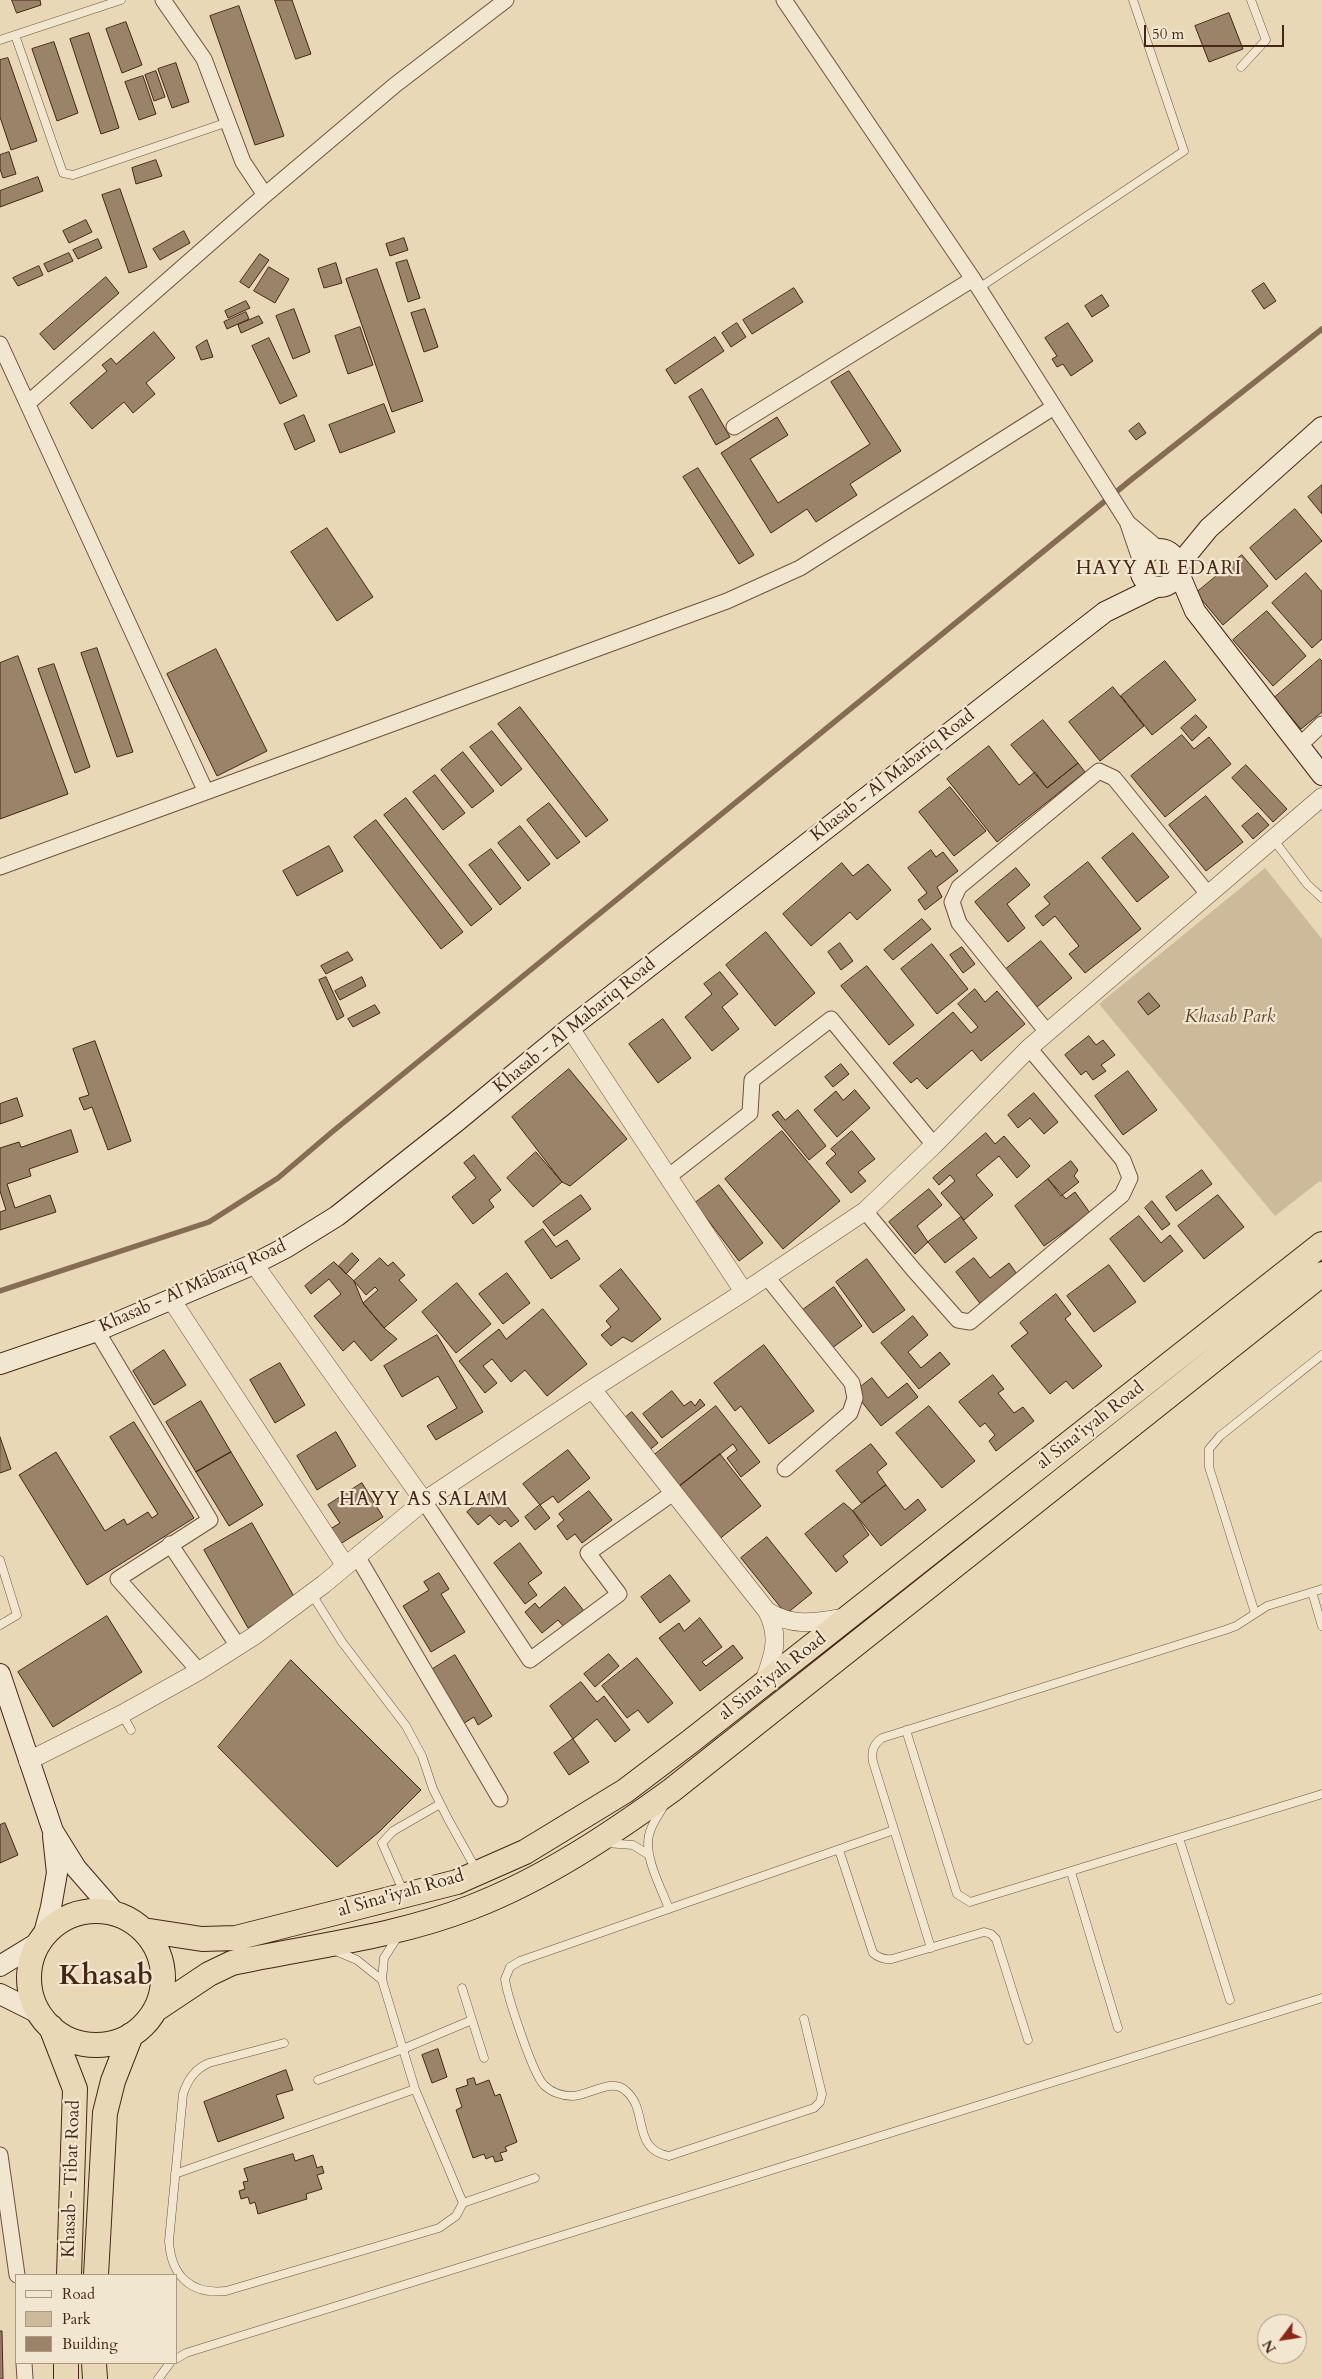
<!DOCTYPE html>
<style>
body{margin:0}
#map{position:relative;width:1322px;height:2379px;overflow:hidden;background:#e9d8b5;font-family:Cardo,serif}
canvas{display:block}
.legend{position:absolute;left:15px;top:2274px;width:162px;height:90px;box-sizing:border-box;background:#f1e6cf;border:1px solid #ac9985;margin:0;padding:6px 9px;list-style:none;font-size:15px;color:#452617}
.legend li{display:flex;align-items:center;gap:10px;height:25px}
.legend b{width:25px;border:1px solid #ac9985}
.north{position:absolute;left:1257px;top:2314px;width:50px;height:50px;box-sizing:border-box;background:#f1e6cf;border:1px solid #ac9985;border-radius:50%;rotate:239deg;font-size:14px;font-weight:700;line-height:20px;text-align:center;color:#452617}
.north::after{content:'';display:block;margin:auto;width:18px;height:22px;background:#8f2418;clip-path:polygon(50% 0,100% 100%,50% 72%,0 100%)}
.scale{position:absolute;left:1144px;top:25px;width:140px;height:22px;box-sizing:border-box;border:2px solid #452617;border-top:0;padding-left:6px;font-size:15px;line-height:18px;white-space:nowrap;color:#452617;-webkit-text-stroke:4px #f1e6cf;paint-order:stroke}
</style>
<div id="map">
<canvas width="1322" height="2379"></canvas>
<ul class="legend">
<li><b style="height:6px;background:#f1e6cf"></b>Road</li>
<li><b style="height:14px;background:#cdba9a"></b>Park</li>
<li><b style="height:14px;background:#9a8369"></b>Building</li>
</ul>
<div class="north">N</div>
<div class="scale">50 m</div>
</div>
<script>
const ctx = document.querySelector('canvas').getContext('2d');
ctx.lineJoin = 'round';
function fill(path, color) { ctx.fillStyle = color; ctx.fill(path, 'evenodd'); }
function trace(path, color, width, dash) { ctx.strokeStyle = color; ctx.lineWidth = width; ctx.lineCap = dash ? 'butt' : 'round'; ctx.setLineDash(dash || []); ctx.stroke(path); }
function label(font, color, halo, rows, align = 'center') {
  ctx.font = font + ' Cardo,serif'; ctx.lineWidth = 4.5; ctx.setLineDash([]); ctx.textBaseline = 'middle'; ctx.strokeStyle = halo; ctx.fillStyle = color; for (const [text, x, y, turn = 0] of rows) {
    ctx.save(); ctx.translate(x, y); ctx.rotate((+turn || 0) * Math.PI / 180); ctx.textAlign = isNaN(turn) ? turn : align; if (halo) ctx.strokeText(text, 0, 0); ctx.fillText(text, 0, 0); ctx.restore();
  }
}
fill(new Path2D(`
 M1265 868 1322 939V1182L1320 1181 1275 1216 1099 1004Z`), '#cdba9a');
trace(new Path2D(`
 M0 1291 209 1222 278 1178 332 1132 1132 479 1322 329`), '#866c55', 5.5);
const building = new Path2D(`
 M12 0H40L41 5 17 13Z
 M275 0H292L311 54 296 59Z
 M239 6 284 136 255 145 210 16Z
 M1229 13 1243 49 1209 62 1195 26Z
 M126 22 142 65 122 73 106 29Z
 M89 33 119 128 101 134 70 39Z
 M54 42 78 113 57 121 32 49Z
 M8 58 37 141 11 150 0 117V60Z
 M176 63 189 102 172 108 158 69Z
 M156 71 165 97 154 101 145 75Z
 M143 76 156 114 139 120 125 82Z
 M9 152 16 174 3 178 0 169V155Z
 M156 160 162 176 136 184 132 168Z
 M38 177 43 191 0 207V191Z
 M120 189 147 267 129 273 102 195Z
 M86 220 92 232 69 243 63 231Z
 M184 231 190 243 160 260 153 249Z
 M404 238 408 250 390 256 386 244Z
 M98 239 102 248 78 259 73 250Z
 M69 253 73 261 48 272 44 264Z
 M260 254 269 260 249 288 240 282Z
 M407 260 420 298 408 302 396 263Z
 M336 263 342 283 324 288 318 269Z
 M39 266 43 275 18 286 13 278Z
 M269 267 289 279 275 303 254 291Z
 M377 269 423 401 392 412 346 279Z
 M106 277 119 293 54 350 40 334Z
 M1264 283 1276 301 1264 309 1252 291Z
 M794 288 803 302 752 334 743 320Z
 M1102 295 1109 306 1092 317 1085 306Z
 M246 301 250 308 228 318 225 311Z
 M294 309 310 352 293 359 276 316Z
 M425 309 438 347 424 352 411 313Z
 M246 312 249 319 227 329 224 322Z
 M259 316 263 323 241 333 238 325Z
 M737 323 746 337 731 347 722 333Z
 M1068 323 1093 361 1071 376 1063 364 1057 367 1052 359 1057 356 1045 338Z
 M360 327 373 365 348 374 335 336Z
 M154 332 175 358 146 383 155 394 133 413 124 402 92 429 70 403 107 371 102 365 111 358 116 364Z
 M715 337 724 351 675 384 666 370Z
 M269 338 297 396 280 404 252 346Z
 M207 340 213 357 201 360 196 347Z
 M849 371 901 451 850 484 857 495 816 522 807 509 771 533 721 453 777 417 788 435 750 459 778 503 870 444 831 382Z
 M702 389 730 437 716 445 689 397Z
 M384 404 395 432 340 453 329 425Z
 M304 415 315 441 295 450 284 424Z
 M1139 423 1146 433 1136 440 1129 431Z
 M698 468 754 555 739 564 683 477Z
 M1322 485V514L1308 497Z
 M1295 509 1322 541 1276 580 1250 548Z
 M327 528 373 597 337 621 291 552Z
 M1242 555 1268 586 1223 625 1196 593Z
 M1306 573 1322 592V639L1312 648 1272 603Z
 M1267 611 1306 656 1273 686 1233 640Z
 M97 648 133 752 117 757 81 653Z
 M216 649 267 751 217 776 167 674Z
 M18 656 68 794 0 819V663Z
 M1320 659 1322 661V712L1301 729 1274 698Z
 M1165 661 1196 700 1152 735 1121 696Z
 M54 664 90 767 75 773 38 669Z
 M1113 687 1144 726 1100 761 1069 722Z
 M520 707 608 820 586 837 498 724Z
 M1196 715 1207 727 1192 741 1181 728Z
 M1043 720 1078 763 1047 788 1011 745Z
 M492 731 522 769 501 786 470 747Z
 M1182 735 1194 749 1209 737 1231 764 1165 817 1131 776Z
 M989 746 1019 785 1035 772 1047 788 1078 763 1085 772 997 842 947 779Z
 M463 752 494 791 472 808 441 770Z
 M1246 765 1287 809 1273 822 1232 778Z
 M435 775 465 813 443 830 413 792Z
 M950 787 986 831 954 856 919 812Z
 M1206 796 1243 842 1206 871 1169 825Z
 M406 798 492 909 471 926 384 815Z
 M549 803 580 842 557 859 527 820Z
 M1258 813 1269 825 1253 839 1242 826Z
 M376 820 463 932 441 949 354 837Z
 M520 826 550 864 528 881 498 843Z
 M1133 833 1169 877 1137 902 1102 858Z
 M329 846 343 871 297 896 283 871Z
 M491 849 521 888 500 905 469 865Z
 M931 850 936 857 943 852 958 871 937 887 942 897 925 910 918 900 927 893 908 868Z
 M1088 862 1141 929 1085 973 1069 954 1079 946 1055 916 1043 926 1035 916 1050 904 1044 897Z
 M842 863 853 876 868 864 891 890 857 920 850 912 811 946 783 914Z
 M1016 868 1030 885 1007 904 1025 928 1008 942 975 902Z
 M922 919 931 929 893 960 884 950Z
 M766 932 815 993 775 1026 726 965Z
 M1041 941 1072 978 1037 1007 1006 969Z
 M840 943 853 961 841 970 828 952Z
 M932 944 968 989 937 1014 901 969Z
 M962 947 975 964 963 973 950 955Z
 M348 952 353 960 326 974 321 966Z
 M867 966 914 1025 889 1045 841 986Z
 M720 972 738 994 722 1007 739 1029 712 1051 685 1017 712 994 704 984Z
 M326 977 344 1016 337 1020 319 980Z
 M362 977 366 986 340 1000 335 991Z
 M975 989 985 1002 997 991 1025 1024 981 1061 972 1050 927 1089 917 1078 911 1083 893 1063 953 1012 971 1033 978 1027 958 1004Z
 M1149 993 1160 1006 1148 1015 1138 1002Z
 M375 1005 380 1013 353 1027 348 1019Z
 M663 1019 691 1058 658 1083 629 1044Z
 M1089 1036 1096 1045 1103 1040 1115 1055 1101 1065 1106 1071 1093 1080 1086 1071 1081 1075 1065 1055Z
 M95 1041 131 1141 108 1150 92 1107 84 1110 79 1098 89 1095 73 1049Z
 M841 1064 849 1074 833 1087 825 1077Z
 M569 1069 627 1139 570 1186 562 1182 512 1117Z
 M1128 1071 1157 1110 1123 1135 1095 1096Z
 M855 1090 870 1108 837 1137 814 1110 836 1091 843 1100Z
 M1034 1093 1058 1122 1044 1134 1030 1118 1018 1128 1008 1115Z
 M17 1098 23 1116 0 1124V1104Z
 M798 1110 826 1146 809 1160 772 1115 778 1111 785 1120Z
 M71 1130 78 1152 29 1169 31 1176 7 1184 15 1208 50 1195 56 1212 0 1230V1212L6 1210 0 1191V1148L19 1142 21 1147Z
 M782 1131 840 1201 783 1249 725 1179Z
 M852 1131 875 1159 858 1172 866 1181 851 1193 826 1163 836 1154 831 1149Z
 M986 1133 995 1144 1004 1136 1030 1166 1017 1178 999 1156 976 1175 993 1195 964 1220 941 1193 955 1181 950 1175 939 1185 933 1178Z
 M536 1152 562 1182 533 1207 507 1178Z
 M474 1155 501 1190 489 1200 494 1207 473 1224 452 1197 476 1178 464 1163Z
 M1071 1161 1078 1170 1074 1176 1079 1182 1061 1196 1048 1179Z
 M1202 1170 1212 1184 1176 1211 1166 1197Z
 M1048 1179 1066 1199 1075 1192 1090 1213 1044 1246 1015 1206Z
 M719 1185 763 1243 739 1261 695 1203Z
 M929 1189 942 1205 917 1226 928 1242 915 1254 889 1222Z
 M581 1195 591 1209 554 1236 543 1222Z
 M1218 1195 1244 1227 1204 1259 1178 1226Z
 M1152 1201 1170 1224 1162 1230 1145 1208Z
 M1139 1216 1161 1243 1170 1235 1183 1251 1144 1282 1110 1239Z
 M961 1217 977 1238 945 1263 928 1242Z
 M543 1229 556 1247 567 1240 580 1259 551 1279 525 1242Z
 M352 1253 359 1260 346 1274 339 1266Z
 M380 1258 388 1266 393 1262 405 1275 399 1280 417 1300 384 1328 363 1303 378 1290 375 1287 366 1295 354 1281Z
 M974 1258 990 1278 1009 1263 1019 1277 982 1306 956 1272Z
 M867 1259 905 1310 873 1333 836 1282Z
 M334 1262 354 1281 363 1303 384 1328 397 1339 371 1361 354 1341 343 1351 314 1316 341 1294 329 1279 311 1294 305 1286Z
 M1109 1265 1136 1302 1094 1332 1067 1296Z
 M621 1269 661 1319 632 1342 623 1337 611 1346 601 1335 611 1327 606 1321 619 1309 600 1286Z
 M507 1273 530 1303 503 1324 479 1294Z
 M457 1283 491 1324 456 1353 422 1312Z
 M834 1287 862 1326 828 1351 800 1312Z
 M1056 1294 1071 1314 1065 1319 1102 1366 1073 1389 1066 1381 1050 1394 1011 1346 1028 1333 1020 1323Z
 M543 1309 587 1364 547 1396 525 1370 511 1382 492 1359 483 1366 497 1383 485 1393 459 1361 499 1329 506 1339Z
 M913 1316 928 1335 908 1352 921 1368 940 1352 950 1364 919 1389 881 1343Z
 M437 1335 483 1412 436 1440 427 1426 457 1408 438 1376 402 1397 384 1366Z
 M764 1345 814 1411 769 1444 741 1406 735 1411 714 1383Z
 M164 1350 186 1385 154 1405 133 1371Z
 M280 1363 305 1405 275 1423 250 1380Z
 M993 1375 1004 1389 998 1393 1014 1413 1023 1407 1034 1421 996 1451 989 1441 995 1435 985 1423 980 1427 959 1402Z
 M872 1378 888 1398 907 1383 918 1397 881 1426 854 1392Z
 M672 1391 684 1406 691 1401 695 1406 700 1399 705 1405 662 1438 643 1414Z
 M201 1401 231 1452 196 1472 166 1422Z
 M716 1406 760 1462 741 1477 727 1458 737 1450 733 1444 677 1488 653 1456Z
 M929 1406 975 1461 942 1488 896 1433Z
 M632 1412 658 1443 647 1452 621 1421Z
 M134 1422 194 1518 87 1585 19 1475 56 1452 105 1531 124 1519 127 1525 148 1512 152 1518 158 1514 110 1437Z
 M336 1432 356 1466 317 1490 297 1456Z
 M0 1437 11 1469 0 1473Z
 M871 1444 887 1464 877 1472 886 1485 861 1503 836 1471Z
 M568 1450 590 1478 558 1503 553 1496 540 1505 523 1484Z
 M231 1452 263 1505 229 1526 196 1472Z
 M720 1454 761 1506 718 1540 677 1488Z
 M362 1483 383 1517 337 1546 327 1531 340 1523 328 1505Z
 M886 1485 905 1510 918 1499 926 1510 881 1546 853 1511Z
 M494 1490 519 1521 511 1527 505 1520 499 1525 490 1515 478 1525 467 1512Z
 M589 1491 612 1520 582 1543 575 1534 567 1540 557 1526 564 1520 559 1514Z
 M844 1503 853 1511 869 1535 843 1556 848 1562 836 1572 805 1534Z
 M540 1505 550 1518 535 1530 525 1517Z
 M252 1523 296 1600 248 1628 204 1550Z
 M767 1537 812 1593 786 1614 741 1558Z
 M520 1543 542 1573 528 1583 537 1595 525 1604 494 1563Z
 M439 1573 449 1589 441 1594 465 1632 431 1652 403 1606 429 1590 424 1582Z
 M670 1575 690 1601 660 1623 641 1597Z
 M565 1587 584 1611 564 1627 558 1620 542 1633 525 1612 535 1603 539 1608Z
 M107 1616 142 1672 53 1727 18 1672Z
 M700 1618 722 1647 702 1662 706 1666 733 1645 743 1658 700 1691 659 1638 679 1623 684 1631Z
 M609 1654 619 1666 595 1687 584 1674Z
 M455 1655 492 1716 478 1725 474 1717 461 1725 428 1672Z
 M637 1658 673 1703 648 1723 638 1710 627 1718 602 1686Z
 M291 1660 421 1790 379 1832 337 1867 218 1747Z
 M581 1682 597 1702 604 1696 630 1730 615 1742 597 1719 573 1739 550 1706Z
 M573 1739 589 1762 569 1775 554 1753Z
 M5 1823 18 1855 0 1863V1825Z
 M438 2049 447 2077 432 2083 422 2055Z
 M286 2070 293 2090 276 2095 284 2118 218 2142 204 2102Z
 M474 2078 476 2085 489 2080 495 2096 500 2094 517 2142 505 2147 507 2151 500 2153 503 2160 495 2162 493 2156 486 2159 484 2154 473 2158 456 2110 462 2107 456 2089 468 2085 467 2080Z
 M293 2154 295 2161 313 2155 317 2168 322 2166 324 2173 317 2175 322 2189 306 2194 307 2199 258 2214 255 2202 250 2204 248 2197 241 2199 239 2191 245 2189 243 2182 248 2181 244 2169Z
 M0 2331H2L3 2379H0Z`);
fill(building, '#9a8369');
trace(building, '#452617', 1);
const service = new Path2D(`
 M15 35 63 173 73 175 228 122
 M0 40 121 0
 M1241 67 1266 40 1251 0
 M979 288 1184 151 1133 0
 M1273 839 1307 884 1322 898
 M0 1560 17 1615 0 1625
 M1312 1592 1322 1626
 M311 1593 342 1642 406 1726 422 1756 433 1789 448 1819 477 1871
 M1255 1613 1209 1467V1449L1220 1436 1322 1355
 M122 1714 131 1730
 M906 1730 957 1894 970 1902 1322 1794
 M663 1807C658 1816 651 1825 649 1835 644 1858 661 1887 669 1909
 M1179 1838 1230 2000
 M606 1843 633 1845 649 1855
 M839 1850 873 1953C879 1958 884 1960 892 1959L984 1932 991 1934 996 1939 1028 2040
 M1071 1872 1118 2028
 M404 1893 382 1843 393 1831 440 1804
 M931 1948 873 1762C871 1751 873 1745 882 1738L1225 1630 1236 1626 1267 1606 1322 1589
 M336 1951 357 1960 382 1980
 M462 1988 484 2058
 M804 2019 822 2094 820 2102 814 2108 669 2156C631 2149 649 2110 626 2091 611 2077 589 2096 572 2096 562 2096 551 2092 544 2085 533 2075 507 1995 505 1979L510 1967 520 1961 894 1830
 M284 2043 209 2063C195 2069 188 2079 183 2094L169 2241C171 2275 190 2295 226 2291L439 2228 456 2216 463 2203 415 2089 382 1980 384 1958 398 1936
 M318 2080 403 2049 472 2020
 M175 2174 415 2089
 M463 2203 535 2178
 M176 2359 186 2353 1322 1998
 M158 2379 170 2363`);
const minor = new Path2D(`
 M163 0 204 59 243 162 265 195
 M784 0 973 279 1128 523 1159 549
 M0 344 206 792 0 867
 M28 403 265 195 395 85 506 0
 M734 427 973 279
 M1128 524 1141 562
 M1299 746 1322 724
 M206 792 727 601 800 568 1054 407
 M1047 1032 959 923 952 902 959 887 1099 771 1114 778 1208 894
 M668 1177 750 1113 752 1080 831 1019 934 1145
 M865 1211 912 1268 958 1320 970 1322 1122 1195 1130 1178 1123 1160 1029 1048
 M767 1277 852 1383 855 1398 850 1413 785 1469
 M97 1331 210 1520 118 1579 199 1671
 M424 1501 530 1660 619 1594 588 1553 673 1493
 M170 1544 238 1646
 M357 1556 500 1799
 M0 2155 17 2275
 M24 2363 25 2379`);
const tertiary = new Path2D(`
 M570 1028 744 1292
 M254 1264 424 1501
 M171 1299 345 1565
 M592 1389 767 1611C781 1637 773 1658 763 1684
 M767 1611C794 1628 818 1622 848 1617
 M28 1761 122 1714 199 1671 254 1636 324 1584 424 1501 592 1389 744 1292 865 1211 934 1145 1029 1048 1322 797`);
const secondary = new Path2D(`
 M1140 568a19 19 0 1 1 38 0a19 19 0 1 1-38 0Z
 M1177 567 1209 528 1322 427
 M1178 571 1195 611 1322 775
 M0 1364 97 1331 254 1264 287 1247 337 1216 456 1122 570 1028 1105 612 1156 587
 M0 1674 53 1831 76 1868 116 1914
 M43 1937 51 1907 57 1873 53 1836
 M0 1966 39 1942
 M0 1994 40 2014`);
const trunk = new Path2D(`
 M29 1978a67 67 0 1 1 134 0a67 67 0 1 1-134 0Z
 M143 1930 202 1939 236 1938 457 1882 525 1852 625 1791 691 1741 1322 1244
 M155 2010 209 1974 232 1963C312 1946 396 1937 472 1907 544 1879 610 1835 672 1790L1322 1274
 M51 2027 75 2089 69 2275
 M96 2275 105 2113 113 2081 131 2035
 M66 2363V2379
 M94 2363 95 2379`);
trace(service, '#6e523e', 9);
trace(minor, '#6e523e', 17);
trace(tertiary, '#6e523e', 19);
trace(secondary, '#452617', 22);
trace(trunk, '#452617', 26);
trace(service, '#f1e6cf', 8);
trace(minor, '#f1e6cf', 15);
trace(tertiary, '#f1e6cf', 18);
trace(secondary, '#f1e6cf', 20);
trace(trunk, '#e9d8b5', 24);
label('18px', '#452617', '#f1e6cf', [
 ["Khasab - Al Mabariq Road",893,776,-38],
 ["Khasab - Al Mabariq Road",575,1026,-39],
 ["Khasab - Al Mabariq Road",193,1287,-24],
 ["al Sina'iyah Road",1091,1426,-38],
 ["al Sina'iyah Road",773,1677,-38],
 ["al Sina'iyah Road",401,1894,-16],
 ["Khasab - Tibat Road",72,2179,-88]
]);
label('italic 18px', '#604431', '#f1e6cf', [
 ["Khasab Park",1230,1018]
]);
ctx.letterSpacing = '1px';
label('19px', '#452617', '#f1e6cf', [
 ["HAYY AL EDARI",1159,570],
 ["HAYY AS SALAM",424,1501]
]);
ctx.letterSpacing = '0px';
label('bold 28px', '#452617', '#f1e6cf', [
 ["Khasab",106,1978]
]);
</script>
